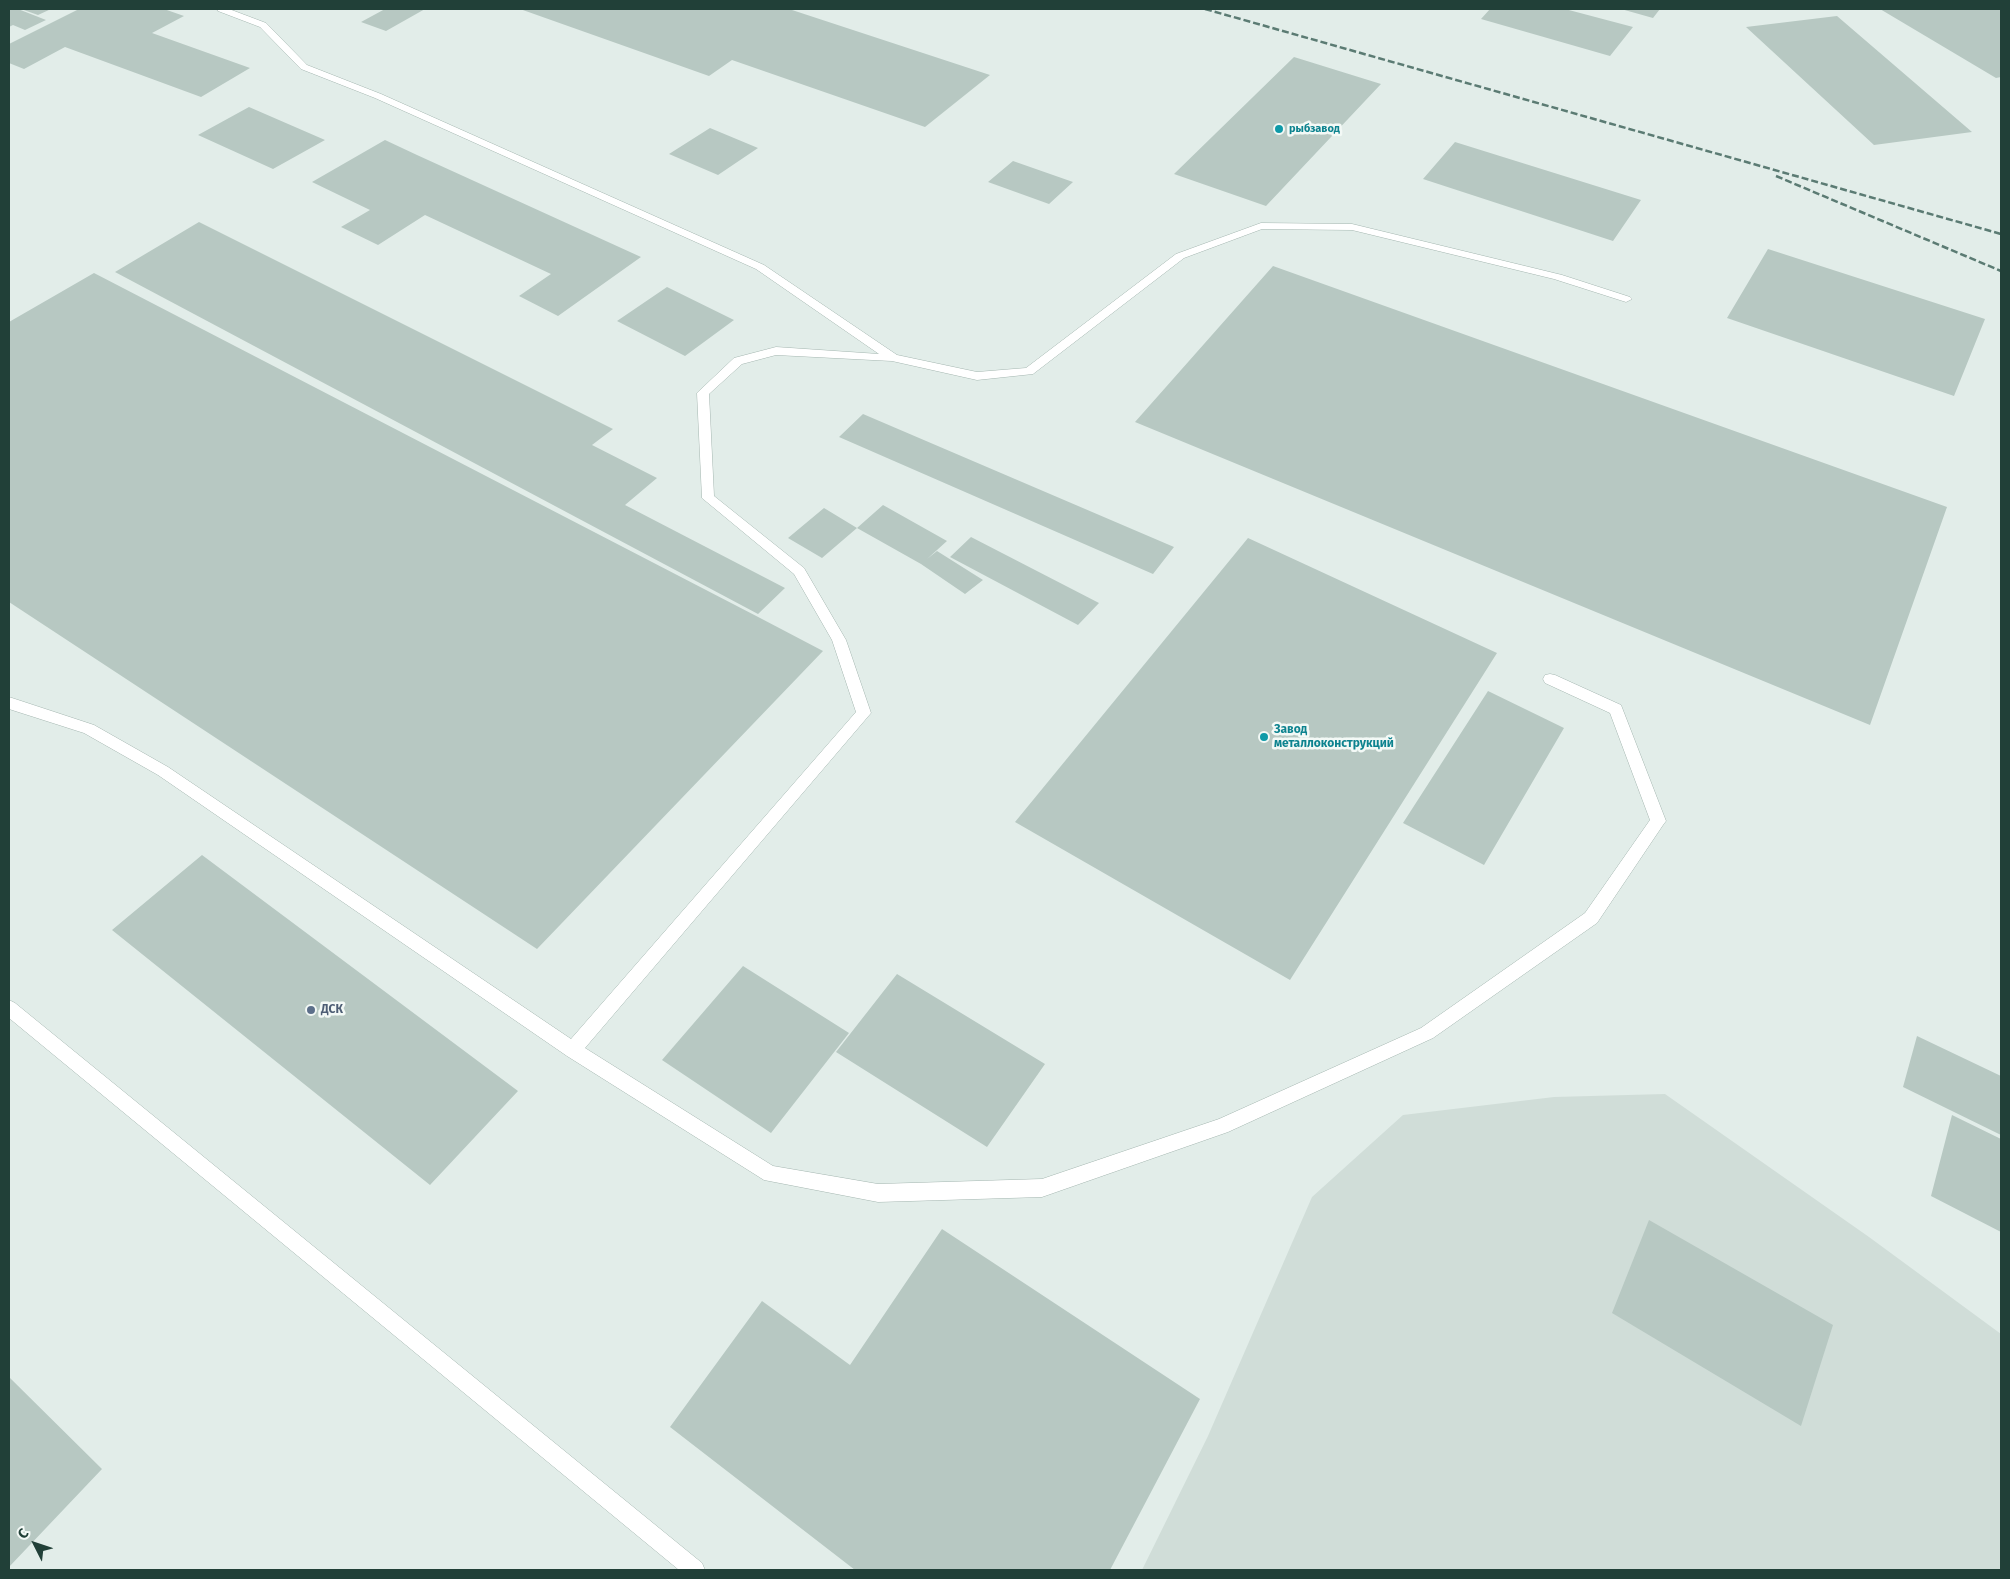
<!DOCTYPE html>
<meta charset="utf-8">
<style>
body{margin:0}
#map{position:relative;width:2010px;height:1579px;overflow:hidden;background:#e2ede9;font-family:"Fira Sans",sans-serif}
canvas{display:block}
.frame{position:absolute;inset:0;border:10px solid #214038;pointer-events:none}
.north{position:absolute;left:10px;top:1519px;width:50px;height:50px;-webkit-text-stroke:4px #f3f9f6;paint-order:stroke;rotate:311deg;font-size:14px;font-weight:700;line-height:20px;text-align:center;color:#214038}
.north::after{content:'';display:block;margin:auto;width:18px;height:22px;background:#214038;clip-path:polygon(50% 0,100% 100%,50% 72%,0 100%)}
</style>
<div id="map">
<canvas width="2010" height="1579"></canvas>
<div class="frame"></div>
<div class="north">С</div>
</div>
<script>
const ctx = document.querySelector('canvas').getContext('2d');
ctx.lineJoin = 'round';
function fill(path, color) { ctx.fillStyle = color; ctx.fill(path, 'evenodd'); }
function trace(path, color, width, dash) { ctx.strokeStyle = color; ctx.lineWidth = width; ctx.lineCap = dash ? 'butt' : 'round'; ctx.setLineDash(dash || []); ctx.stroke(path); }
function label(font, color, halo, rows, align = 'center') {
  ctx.font = font + ' "Fira Sans",sans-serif'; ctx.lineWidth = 5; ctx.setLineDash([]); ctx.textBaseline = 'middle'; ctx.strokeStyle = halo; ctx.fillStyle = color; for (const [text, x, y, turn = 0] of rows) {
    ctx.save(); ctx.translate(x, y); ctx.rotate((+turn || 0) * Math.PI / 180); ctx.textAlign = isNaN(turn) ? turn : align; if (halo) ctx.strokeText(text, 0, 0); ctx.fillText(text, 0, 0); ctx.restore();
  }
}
fill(new Path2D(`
 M1665 1094 1869 1237 2001 1334V1570H1142L1208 1436 1312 1197 1403 1115 1554 1097Z`), '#d0ddd8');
fill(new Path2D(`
 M9 9H18L46 20 25 30 13 25 9 27Z
 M21 9H51L38 15Z
 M79 9H164L184 16 152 33 250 68 201 97 65 47 24 69 9 63V44Z
 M385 9H425L386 31 361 22Z
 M520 9H789L990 75 925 127 732 60 709 76Z
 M1490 9H1565L1633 27 1610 56 1481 19Z
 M1621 9H1660L1653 18Z
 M1880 9H2001V77L1996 78Z
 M1837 16 1972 132 1874 145 1746 27Z
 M1294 57 1381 84 1266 206 1174 174Z
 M249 107 325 140 273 169 198 135Z
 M710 128 758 148 718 175 669 154Z
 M385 140 417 155 641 257 558 316 519 296 551 274 425 215 378 245 341 227 370 210 312 182Z
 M1455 142 1641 200 1613 241 1423 179Z
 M1013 161 1073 182 1049 204 988 182Z
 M199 222 613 429 592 445 657 478 625 505 785 588 758 614 115 272Z
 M1768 249 1985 319 1954 396 1727 318Z
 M1273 266 1947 507 1870 725 1135 422Z
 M94 273 762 619 823 651 537 949 9 602V322Z
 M667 287 734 320 685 356 617 321Z
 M863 414 1174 547 1153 574 839 437Z
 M883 505 947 541 927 559 937 551 983 580 965 594 921 564 857 528Z
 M824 508 857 528 822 558 788 538Z
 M971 537 1099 603 1078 625 950 557Z
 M1248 538 1497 653 1290 980 1015 822Z
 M1488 691 1564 728 1484 865 1403 823Z
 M202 855 518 1091 430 1185 112 930Z
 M743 966 849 1033 771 1133 662 1060Z
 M897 974 1045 1064 987 1147 836 1052Z
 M1917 1036 2001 1076V1135L1903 1087Z
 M1952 1115 2001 1139V1232L1931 1196Z
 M1649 1220 1833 1325 1801 1426 1612 1313Z
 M942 1229 1200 1399 1110 1570H855L670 1427 762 1301 850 1365Z
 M9 1377 102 1469 9 1567Z`), '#b7c8c2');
const lane = new Path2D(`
 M217 9H229L266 23 307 65 381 94 764 265 897 355 977 372 1026 368 1176 254 1261 223 1352 224 1562 275 1630 297 1632 299 1626 302 1554 279 1352 230 1262 229 1184 258 1033 374 977 380 892 361 776 355 742 364 709 394 714 496 804 568 846 640 871 713 585 1048 773 1166 878 1184 1042 1179 1219 1119 1421 1028 1585 913 1650 820 1610 713 1545 683 1543 679 1545 675 1550 674 1555 675 1621 705 1666 821 1663 825 1597 923 1433 1038 1228 1132 1042 1197 878 1202 764 1180 567 1056 158 775 84 733 9 709V697L94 725 168 767 571 1039 856 712 832 640 794 574 702 498 697 393 734 358 776 347 879 354 756 269 375 98 301 69 260 27 218 11Z
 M9 1000 15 1003 702 1563 705 1570H679L9 1018Z`);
trace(lane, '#a4b6b0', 1);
fill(lane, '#fff');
trace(new Path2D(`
 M1205 9 2001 234
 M1776 176 2001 271`), '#5b7b73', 2.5, [7, 3]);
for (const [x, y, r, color] of [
 [1279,129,5,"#0f9aa8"],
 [1264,737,5,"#0f9aa8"],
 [311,1010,5,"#5c6f8a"]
]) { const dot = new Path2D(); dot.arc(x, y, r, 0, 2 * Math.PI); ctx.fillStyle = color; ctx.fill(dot); trace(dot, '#f3f9f6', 2); }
label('bold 11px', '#0d838f', '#f3f9f6', [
 ["рыбзавод",1289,129]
], 'left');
label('bold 12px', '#0d838f', '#f3f9f6', [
 ["Завод",1274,730],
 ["металлоконструкций",1274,744]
], 'left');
label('bold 12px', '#4e5e75', '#f3f9f6', [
 ["ДСК",321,1010]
], 'left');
</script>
